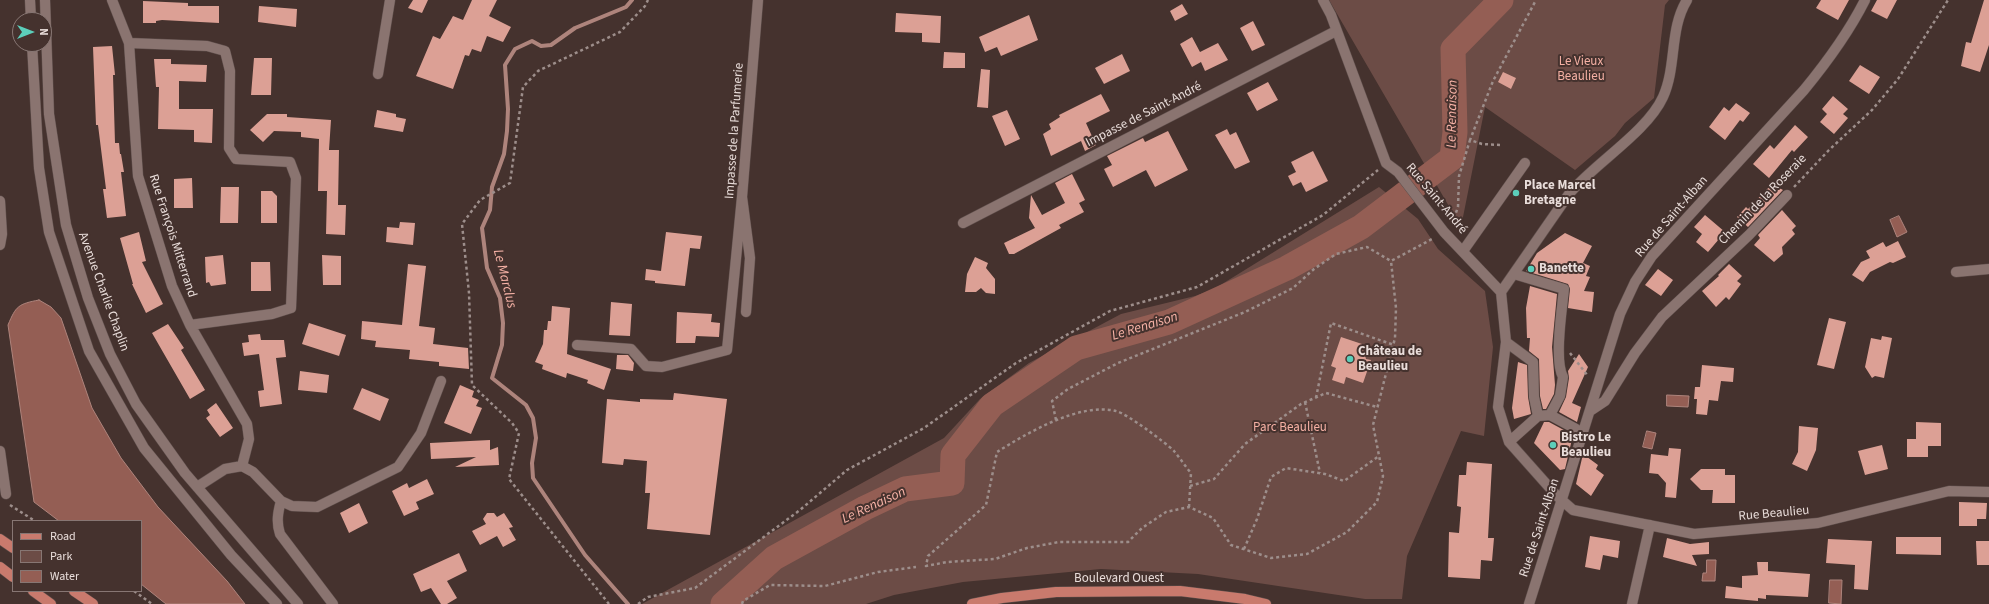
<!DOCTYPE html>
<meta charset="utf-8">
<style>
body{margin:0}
#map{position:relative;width:1989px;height:604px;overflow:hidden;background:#45322e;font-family:"Source Sans 3",sans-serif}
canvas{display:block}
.legend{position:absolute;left:12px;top:520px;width:130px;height:72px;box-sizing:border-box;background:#45322e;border:1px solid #877673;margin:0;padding:5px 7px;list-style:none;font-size:12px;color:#e9ddda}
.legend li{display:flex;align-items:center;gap:8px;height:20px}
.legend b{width:20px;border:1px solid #877673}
.north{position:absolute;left:12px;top:12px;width:40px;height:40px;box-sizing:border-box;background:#45322e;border:1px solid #877673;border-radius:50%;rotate:90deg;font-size:11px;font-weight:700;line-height:16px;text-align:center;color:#e9ddda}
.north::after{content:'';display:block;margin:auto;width:14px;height:18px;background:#5cceba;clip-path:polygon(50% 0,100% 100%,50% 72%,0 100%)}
</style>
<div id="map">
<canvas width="1989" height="604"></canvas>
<ul class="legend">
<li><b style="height:5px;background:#c97a6d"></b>Road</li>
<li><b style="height:11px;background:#6c4c46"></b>Park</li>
<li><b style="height:11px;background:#945e54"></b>Water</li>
</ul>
<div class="north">N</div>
</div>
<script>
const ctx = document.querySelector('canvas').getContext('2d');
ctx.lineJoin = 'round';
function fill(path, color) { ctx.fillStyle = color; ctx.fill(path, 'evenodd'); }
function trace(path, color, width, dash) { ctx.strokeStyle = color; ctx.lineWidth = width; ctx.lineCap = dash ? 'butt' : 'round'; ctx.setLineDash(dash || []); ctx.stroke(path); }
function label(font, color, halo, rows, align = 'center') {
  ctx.font = font + ' "Source Sans 3",sans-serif'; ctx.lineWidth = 4; ctx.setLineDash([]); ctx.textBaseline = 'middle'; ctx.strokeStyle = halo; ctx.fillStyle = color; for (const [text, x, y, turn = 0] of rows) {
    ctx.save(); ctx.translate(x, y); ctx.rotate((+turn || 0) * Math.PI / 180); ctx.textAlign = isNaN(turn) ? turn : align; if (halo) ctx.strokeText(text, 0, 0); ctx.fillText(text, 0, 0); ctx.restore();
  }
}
fill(new Path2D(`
 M1329 0H1669L1665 5 1654 98 1625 123 1615 136 1575 170 1485 107 1461 227Z
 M1379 187 1418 219 1438 249 1485 291 1493 347 1484 436 1461 431 1407 556 1402 599H1365L1198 574 1101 569 963 582 894 595 866 604H642L944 438 980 399 1029 363 1121 314 1195 296 1214 289Z`), '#6c4c46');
const water = new Path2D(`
 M1899 216 1907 232 1897 237 1890 220Z
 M39 300 51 307 61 318 92 408 121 458 158 507 227 581 245 604H166L141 584V521H59L34 502 8 325C16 306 18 304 39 300Z
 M1667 395 1689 396 1688 407 1667 406Z
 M1647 431 1656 433 1652 449 1643 447Z
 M1707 560H1716L1715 581H1702L1703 573H1706Z
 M1830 580H1842L1841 604 1829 603Z`);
fill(water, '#945e54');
trace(water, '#ae847c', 1);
trace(new Path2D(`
 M628 604 585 555 533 478 532 463 536 438 533 418 526 405 492 378 502 345 503 323 500 298 487 268 482 228 490 210 492 187 504 154 507 131 508 109 505 65 515 49 532 41 541 46 551 45 575 28 626 7 632 0`), '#ae847c', 4);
trace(new Path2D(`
 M723 604 774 558 865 508 905 489 952 483 953 455 992 405 1076 348 1169 322 1287 268 1361 227 1452 158 1455 132 1453 49 1501 0`), '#945e54', 25);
fill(new Path2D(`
 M413 0H428L422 13 408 8Z
 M472 0H497L489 16 511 27 503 42 487 36 481 52 472 49 469 56 465 55 453 89 416 76 433 36 440 39 453 16 463 20Z
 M1821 0H1849L1838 20 1816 8Z
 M1877 0H1897L1887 19 1871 11Z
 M1984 0H1989V45L1980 72 1961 66 1966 42 1971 43Z
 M143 1 188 3V6H219V23L162 20 156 21V23H143Z
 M1182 4 1188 14 1175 21 1170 11Z
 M259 6 297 9 296 27 258 22Z
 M896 13 941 16 940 43 922 42V33L895 32Z
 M1029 15 1038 40 1001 56 997 47 985 52 979 37Z
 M1253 21 1265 45 1252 51 1240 28Z
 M1192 37 1200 52 1218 43 1228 60 1205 71 1201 62 1192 67 1180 44Z
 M112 46 115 75H113L115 143H119L120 154H121L124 172H121L126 216 107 218 103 189H106L98 125H96L93 47Z
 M944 52 965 53V68H943Z
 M1122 54 1130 71 1104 84 1095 68Z
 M254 58H272L271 95H251Z
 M154 59H171V64L207 65 206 82 179 81V109H213L212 143 194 142V130L158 129 159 87H156Z
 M1860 65 1880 77 1869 94 1849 81Z
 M981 69 990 70 988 108 977 107Z
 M1503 72 1516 78 1511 89 1498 82Z
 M1268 82 1278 100 1257 111 1247 93Z
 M1101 94 1110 111 1086 123 1096 145 1085 151 1081 141 1051 156 1043 134 1051 129 1049 124 1060 117 1059 115Z
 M1833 96 1848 109 1843 114 1848 118 1834 134 1820 122 1827 114 1822 109Z
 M1736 103 1750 113 1743 122 1740 120 1725 140 1709 127 1724 107 1729 111Z
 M377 110 396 114V117L406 119 403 132 374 127Z
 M1007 110 1020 139 1005 146 992 116Z
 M267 114H287V117L331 120 329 150H339L338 205H346L345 235 326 234 327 191H318L319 139 301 137V132L274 131 263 142 250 130Z
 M1795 125 1808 137 1794 152 1792 150 1769 178 1753 164 1770 145 1774 149Z
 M1227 129 1230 135 1236 132 1250 162 1235 169 1215 135Z
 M1168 131 1188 170 1155 187 1146 170 1113 187 1104 169 1112 165 1107 156 1143 138 1145 142Z
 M1313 151 1328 181 1306 192 1301 182 1293 186 1288 176 1296 172 1291 162Z
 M1072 174 1085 200 1079 203 1084 212 1059 225 1061 228 1014 254H1009L1004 243 1035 228 1029 218 1031 195 1042 215 1065 203 1055 183Z
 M192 178 193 208H174V179Z
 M1772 184 1783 190 1748 227 1737 217 1746 207 1748 209Z
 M221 187H239L238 223H220Z
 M261 191H272L277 196V223H261Z
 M1782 210 1796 226 1792 230 1795 234 1782 247 1783 254 1774 262 1754 245 1760 238 1758 235Z
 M1705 215 1725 232 1708 252 1696 242 1702 234 1694 227Z
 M400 222 415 223 413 245 386 242 387 227 399 228Z
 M139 232 146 261 142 262 163 304 146 313 132 284H133L120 238Z
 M666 232 702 236 700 249 690 248 685 286 655 283V281L645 280 646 269 661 271Z
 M1565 233 1592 246 1583 263 1590 266 1586 276 1590 277 1584 291 1594 292 1592 312 1568 308 1570 289 1568 284 1526 271 1537 253Z
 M1898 241 1906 257 1893 263 1890 262 1870 272 1863 282 1852 275 1861 262 1870 258 1866 251 1883 242 1886 247Z
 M223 255 226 284 211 286 209 282 206 283 205 257Z
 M322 255 341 256V285H323Z
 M975 257 988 263 986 268 995 279V294L986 293 981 288 976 292H965L967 274Z
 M251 262H270L271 291H251Z
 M408 264 426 266 419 326 435 328 433 344 468 348 469 369 439 366V362L409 359 410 350 375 347 376 341 361 339 362 321 402 325Z
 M1729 264 1742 276 1737 281 1741 284 1729 300 1726 297 1716 307 1702 291 1719 276 1718 275Z
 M1658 269 1673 280 1661 296 1645 285Z
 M1530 286 1557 294 1552 347 1555 385 1554 394 1546 409H1543L1540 396 1539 359 1529 351 1530 338H1527L1526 308Z
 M611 302 632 304 630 336 609 335Z
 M552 306 570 308 567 354 611 369 604 390 587 383 588 380 567 373 566 378 542 369 543 365 535 362 543 344 544 330H547L548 321H551Z
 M677 312 712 314 711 322 720 323 719 337 696 336 695 343H676Z
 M1829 318 1846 322 1834 369 1817 365Z
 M309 323 346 335 339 356 302 344Z
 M168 324 184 348 181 350 205 390 190 399 152 333Z
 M260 334 261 340H284L286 357 276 358 282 404 260 407 258 391 264 390 259 354 244 356 242 343 249 342 248 335Z
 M1882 336 1892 338 1884 378 1875 376 1872 378 1865 367 1871 338 1881 340Z
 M1341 337 1362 344 1366 359 1371 360 1363 383 1346 377 1344 384 1332 380 1336 368 1331 366Z
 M1579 354 1588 367 1572 403 1581 407 1577 422 1559 412 1566 397 1569 378 1568 371Z
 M617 355H628L634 363 633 371 616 369Z
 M1518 362 1527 365 1528 397 1531 414 1514 419 1512 408Z
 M1702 365 1734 368 1733 382 1721 381 1718 401 1709 400 1707 415 1696 414 1697 399H1694L1695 387H1700Z
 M300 371 329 375 327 393 298 390Z
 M460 385 474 391 472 397 479 400 476 406 482 408 471 434 444 423Z
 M362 388 389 399 380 421 353 409Z
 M674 393 727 399 710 535 647 529 650 493H645L647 461 624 459 623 465 602 463 607 399 640 402V399L673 400Z
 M216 403 233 428 220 437 206 418 210 415 207 410Z
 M1544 422H1549L1573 435 1565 469 1560 470 1534 443Z
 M1916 422 1941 423V446H1928V457H1907V439H1916Z
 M1799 426 1818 428 1816 450 1807 471 1792 464 1798 452Z
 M490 440V450L498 447 499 465 455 467 476 457 431 459 430 443Z
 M1882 445 1888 469 1865 475 1858 451Z
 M1669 448 1681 449 1676 498 1665 497 1666 483 1658 474 1649 473 1651 454 1668 456Z
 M1583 454 1598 465 1596 469 1604 475 1591 496 1576 484Z
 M1467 462 1492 464 1488 538H1494L1492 561 1481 560 1480 579 1448 577 1449 532 1459 533 1461 507 1457 506 1459 475H1466Z
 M1701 469H1725V475H1735V503H1712L1713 490H1701L1690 479Z
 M427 479 434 494 416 502 419 509 404 516 392 491 407 483 409 488Z
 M1959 502 1987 503 1986 519H1977V526H1959Z
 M359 503 368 523 349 533 340 513Z
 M487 513H494L497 517 504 513 513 527 509 528 516 540 503 547 497 536 480 545 472 531 486 524 483 519Z
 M1590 536 1620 541 1618 558 1603 555 1600 570 1585 567Z
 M1896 537H1941V555L1896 554Z
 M1667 538 1690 544 1709 542V554L1692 555 1697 566 1663 557Z
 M1828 539 1872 541 1868 590 1854 589 1855 565 1826 563Z
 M1976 541H1989V565H1977Z
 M459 553 467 571 447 581 457 598 447 604H441L431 588 421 592 413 574Z
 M1757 562H1768V571L1810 574 1808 597 1766 595V599L1758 598V601L1725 598 1726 586 1742 588V576L1758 575Z`), '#dca095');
const minor = new Path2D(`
 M30 0 31 20
 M45 0 49 114 66 225 88 298 110 354 136 404 185 473 298 604
 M112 0 129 43 138 176 172 286 190 325 247 424 249 439 242 466
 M1323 0 1331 15 1386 163 1398 172 1444 232 1501 292 1506 342 1498 407 1509 442 1557 496 1573 510 1694 534 1818 523 1949 491 1989 492
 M129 43 207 46 225 51 230 71 229 148 236 159 290 162 296 178 291 308 272 314 190 325
 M32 44 39 168 49 232 89 351 144 448 231 555 277 604
 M378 74 390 0
 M0 201 2 234 0 245
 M963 223 1336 31
 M1463 251 1525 163
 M1956 272 1989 269
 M1514 274 1564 289C1562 309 1554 361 1563 377L1560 396 1550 415 1538 416
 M1501 292 1569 194C1595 163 1647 132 1663 97 1677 66 1669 29 1687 0
 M746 312 750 258 742 197 758 0
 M1506 342 1533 362 1534 397 1538 416 1509 442
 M577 345 631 349 646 366 662 367 727 350 742 197
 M1590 411 1605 401 1635 353 1662 317 1749 235 1787 195
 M1550 415 1576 429
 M0 451 6 494
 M197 487 225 469 242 466 253 472 281 501 292 506 317 507 398 467 421 433 441 381
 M281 501C278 512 276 522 280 534L333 604
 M1529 604 1620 314 1635 282 1652 256 1804 90C1827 62 1849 32 1865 0
 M1632 604 1650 525`);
const major = new Path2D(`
 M0 539 13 548
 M0 567 13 577
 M33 591 51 604
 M74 591 93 604
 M972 604 1002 598 1056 592 1180 591 1245 599 1266 604`);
trace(minor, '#60504d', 11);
trace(major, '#60504d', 11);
trace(new Path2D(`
 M1500 145 1482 144 1470 140 1493 81 1536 0
 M1794 187 1829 150 1872 110 1898 79 1948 0
 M1452 224 1458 207 1459 176 1470 140
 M1570 353 1588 376
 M1316 398 1331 323 1394 345
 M1305 402 1320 473
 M1056 420 1052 401 1068 389 1118 363 1245 312 1293 288 1314 269 1336 254 1367 247 1391 261 1434 238
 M1190 486 1214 479 1245 444 1301 404 1326 393 1377 407
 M10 505 35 521
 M1189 507 1191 473C1185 466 1180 458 1174 451 1166 443 1126 413 1116 411 1080 402 1027 433 997 452L986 505 928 556 926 566 947 562 995 559 1027 548 1059 542H1128L1142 528 1166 512 1189 507 1213 518 1231 545 1271 558 1307 554 1347 532 1377 502 1383 476 1373 425 1395 338 1396 308 1391 261
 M1244 549 1257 519 1271 477 1286 468 1325 474 1344 481 1379 456
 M134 591 152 604
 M609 604 509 479 519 433 512 423 472 385 469 293 462 224 480 200 510 183 523 87 538 71 620 32 645 6 648 0
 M638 604 648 597 695 588 800 510 847 470 924 428 1016 363 1110 311 1197 287 1323 215 1378 170
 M742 604 743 601 770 585 825 586 878 572 916 567`), '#9d8e8b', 2.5, [3, 3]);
trace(minor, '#8a7470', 10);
trace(major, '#c97a6d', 10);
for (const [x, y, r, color] of [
 [1516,193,4,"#5cceba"],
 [1531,269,4,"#5cceba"],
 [1350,359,4,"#5cceba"],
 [1553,445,4,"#5cceba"]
]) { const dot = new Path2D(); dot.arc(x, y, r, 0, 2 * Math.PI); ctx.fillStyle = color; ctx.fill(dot); trace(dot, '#45322e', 1.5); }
label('13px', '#f5b0a4', '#45322e', [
 ["Le Vieux",1581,62],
 ["Beaulieu",1581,77],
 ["Parc Beaulieu",1290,428]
]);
label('13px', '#e9ddda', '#45322e', [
 ["Impasse de Saint-André",1144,115,-27],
 ["Impasse de la Parfumerie",735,131,-86],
 ["Rue Saint-André",1436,199,50],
 ["Chemin de la Roseraie",1763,200,-46],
 ["Rue de Saint-Alban",1672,217,-49],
 ["Rue François Mitterrand",172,236,72],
 ["Avenue Charlie Chaplin",103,292,70],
 ["Rue Beaulieu",1774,514,-5],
 ["Rue de Saint-Alban",1540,528,-72],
 ["Boulevard Ouest",1119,579]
]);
label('bold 13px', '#e9ddda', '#45322e', [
 ["Place Marcel",1524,186],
 ["Bretagne",1524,201],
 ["Banette",1539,269],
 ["Château de",1358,352],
 ["Beaulieu",1358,367],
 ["Bistro Le",1561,438],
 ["Beaulieu",1561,453]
], 'left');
label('italic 14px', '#f8b3a7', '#45322e', [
 ["Le Renaison",1453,114,-89],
 ["Le Marclus",504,279,76],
 ["Le Renaison",1145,327,-17],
 ["Le Renaison",874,506,-25]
]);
</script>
